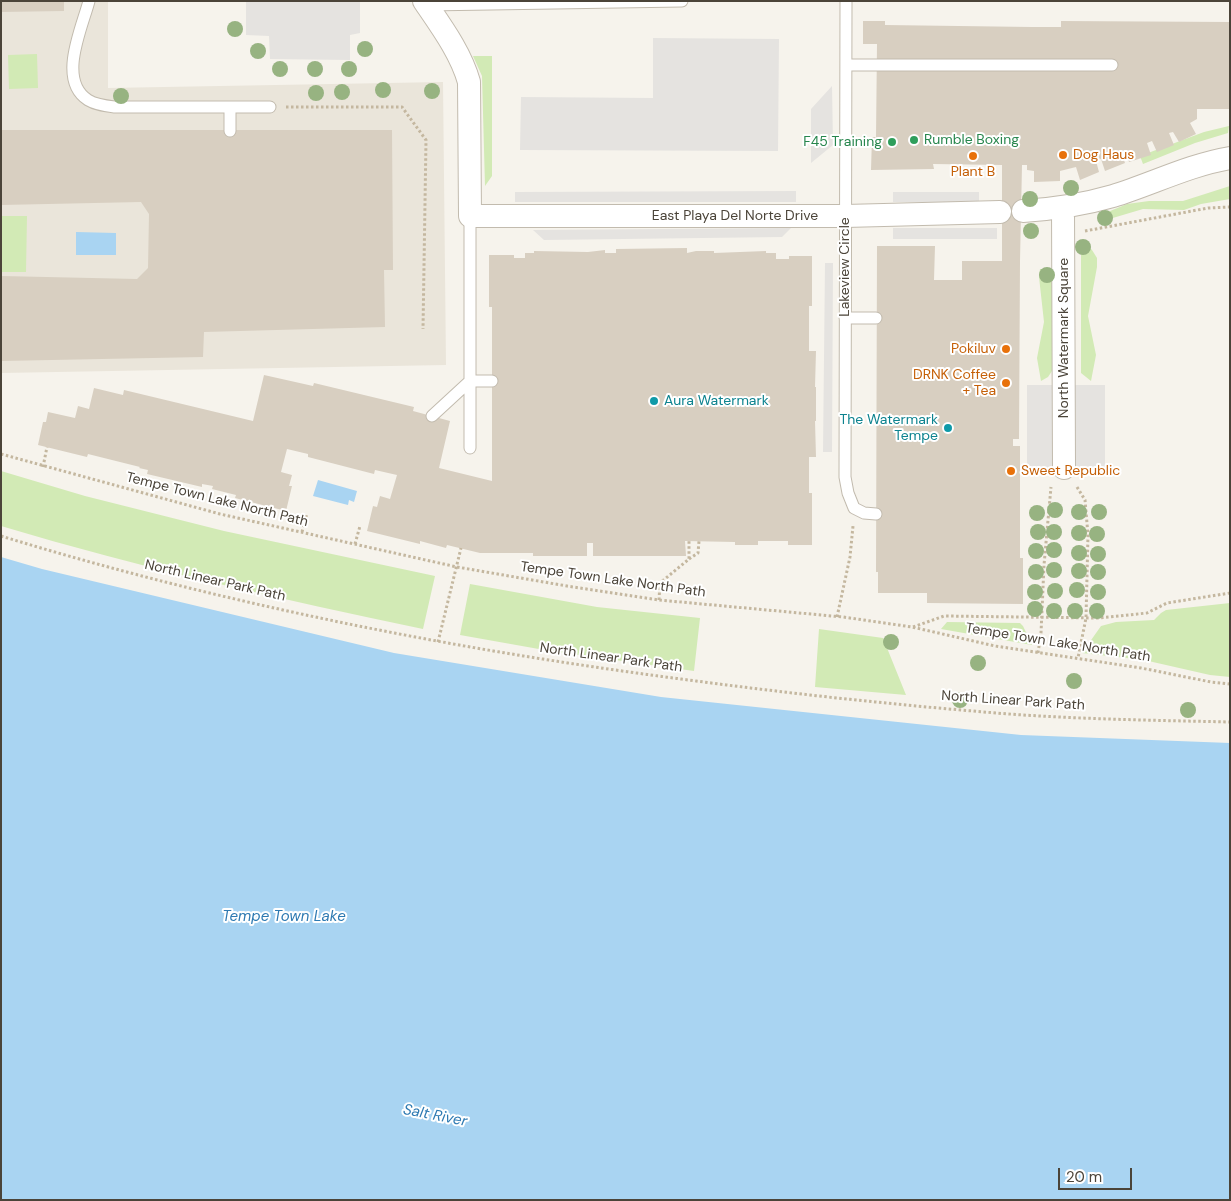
<!DOCTYPE html>
<style>
body{margin:0}
#map{position:relative;width:1231px;height:1201px;overflow:hidden;background:#f6f3ec;font-family:"DM Sans",sans-serif}
canvas{display:block}
.frame{position:absolute;inset:0;border:2px solid #4b4439;pointer-events:none}
.scale{position:absolute;left:1058px;top:1168px;width:74px;height:22px;box-sizing:border-box;border:2px solid #4b4439;border-top:0;padding-left:6px;font-size:15px;line-height:18px;white-space:nowrap;color:#4b4439;-webkit-text-stroke:4px #fff;paint-order:stroke}
</style>
<div id="map">
<canvas width="1231" height="1201"></canvas>
<div class="frame"></div>
<div class="scale">20 m</div>
</div>
<script>
const ctx = document.querySelector('canvas').getContext('2d');
ctx.lineJoin = 'round';
function fill(path, color) { ctx.fillStyle = color; ctx.fill(path, 'evenodd'); }
function trace(path, color, width, dash) { ctx.strokeStyle = color; ctx.lineWidth = width; ctx.lineCap = dash ? 'butt' : 'round'; ctx.setLineDash(dash || []); ctx.stroke(path); }
function label(font, color, halo, rows, align = 'center') {
  ctx.font = font + ' "DM Sans",sans-serif'; ctx.lineWidth = 4; ctx.setLineDash([]); ctx.textBaseline = 'middle'; ctx.strokeStyle = halo; ctx.fillStyle = color; for (const [text, x, y, turn = 0] of rows) {
    ctx.save(); ctx.translate(x, y); ctx.rotate((+turn || 0) * Math.PI / 180); ctx.textAlign = isNaN(turn) ? turn : align; if (halo) ctx.strokeText(text, 0, 0); ctx.fillText(text, 0, 0); ctx.restore();
  }
}
fill(new Path2D(`
 M1 1H108V88L443 82 446 365 1 373Z`), '#eae5da');
fill(new Path2D(`
 M37 54 38 88 9 89 8 55Z
 M473 56H492V176L485 186 482 76Z
 M1229 126 1228 133 1195 143 1143 164 1140 156 1204 132Z
 M1230 186V199L1201 204 1184 210 1143 209 1106 220 1102 217 1103 214 1127 204 1149 201H1183Z
 M1 216H27L26 272H1Z
 M1081 244 1088 246 1092 250 1097 258V267L1088 316 1096 355 1091 381 1081 373Z
 M1040 269H1052V371L1048 377 1041 381 1037 358 1044 322 1039 277Z
 M1 471 85 496 224 531 435 576 423 629C281 599 140 568 1 526Z
 M470 584 597 607 700 618 694 671 550 651 460 635Z
 M1230 603V677L1210 675 1144 660 1082 653 1101 626 1116 622 1154 620 1161 613 1166 610Z
 M947 622 1020 623 1023 626 1032 645 941 629Z
 M819 629 883 638 906 695 815 687Z`), '#d2eab5');
fill(new Path2D(`
 M246 1H360V33L350 35V60L270 59 269 36 246 35Z
 M653 38 779 39 778 151 520 150 521 97 653 98Z
 M832 86 833 145 811 163V109Z
 M796 191V202H515V192Z
 M893 192H979V202H893Z
 M791 228 782 237 544 240 533 230Z
 M893 228H997V239H893Z
 M825 263H833L832 452H823Z
 M1027 385H1105V471H1027Z`), '#e5e3e0');
fill(new Path2D(`
 M76 232 116 233V255H76Z
 M318 480 357 491 354 502 349 500 348 505 313 496Z
 M1 557 42 569 394 653 661 697 1021 735 1230 743V1200H1Z`), '#a9d4f2');
fill(new Path2D(`
 M1 1H64V11L1 12Z
 M863 21H885V25L1032 27H1061V21L1230 22V109H1197V119L1190 123 1196 134 1179 142 1173 132 1169 133 1174 145 1157 152 1152 141 1147 143 1151 155 1129 162 1125 150 1121 152 1125 163 1105 171 1101 159 1096 161 1099 172 1080 180 1076 167 1060 171V181L1034 182V171L1027 170V165H1022L1020 261 1019 439H1013V446H1020V558H1023V604L927 603V593H878V572H876L877 246H935L934 280H962V261H1002V165L933 164 934 169 871 170 872 137H876L877 44H863Z
 M1 130H392L393 270H384L385 327 204 332 203 357 1 361V276L137 279 148 268 149 214 141 202 1 205Z
 M687 248V253L696 251H714V253L766 251V253H776V259H789V256H812V306H809V351H816L815 387H816V421H815L816 457H809V493H812V545H788V541H758V545H735V542L685 541 686 556H593V543H587V556H533V553H480L447 545 446 548 420 541V544L367 531 373 506 377 507 380 496 390 499 397 475 375 470 374 474 308 457V454L287 449 281 472 292 475 289 486H292L286 511 235 498 236 495 212 489 213 486 202 484V487L147 474 148 470 139 468 140 467 88 454 87 457 38 445 43 422H46L48 412 75 418 78 406 89 409 94 388 123 395 124 390 253 421 264 375 313 386 314 383 414 407 413 411 450 421 439 468 492 481V307H489V255H514V258H525V253H534V251L588 252 605 250V253H616V249Z`), '#d8cfc1');
const service = new Path2D(`
 M89 1C82 28 57 80 88 100 96 105 106 106 115 107H270
 M846 1 845 477 848 493 854 508 864 513 876 514
 M427 5 682 1
 M846 65H1112
 M230 107V131
 M845 318H876
 M432 416 470 381H492
 M470 448V216`);
const minor = new Path2D(`
 M424 1C441 26 461 53 469 82L470 216H845L1000 212
 M1063 208 1064 468
 M1023 211C1055 209 1082 205 1113 196 1152 184 1189 165 1230 158`);
trace(service, '#c2bbae', 13);
trace(minor, '#c2bbae', 24);
trace(new Path2D(`
 M286 107H402L426 140 423 329
 M1085 231 1208 208 1230 207
 M1 454 220 514 457 567 567 586 659 600 843 617 912 627 995 646 1141 668 1211 682 1230 684
 M43 467 47 447
 M1077 487 1085 500 1088 535 1086 618 1078 658
 M302 532 307 513
 M1 536C223 604 451 649 681 679 778 692 876 703 973 711 1058 719 1144 720 1230 722
 M355 544 360 526
 M689 559 698 553 699 541
 M659 600 660 583 689 559V541
 M837 617 850 557 853 526
 M913 627 944 616 1098 618 1147 613 1167 603 1230 593
 M438 642 461 548
 M1038 653 1041 633 1044 565 1051 487`), '#c4b79f', 3, [2.5, 2.5]);
trace(service, '#fff', 11);
trace(minor, '#fff', 22);
ctx.fillStyle = '#97b381';
for (const [x, y] of [
 [235,29],
 [365,49],
 [258,51],
 [280,69],
 [315,69],
 [349,69],
 [383,90],
 [432,91],
 [342,92],
 [316,93],
 [121,96],
 [1071,188],
 [1030,199],
 [1105,218],
 [1031,231],
 [1083,247],
 [1047,275],
 [1055,510],
 [1079,512],
 [1099,512],
 [1037,513],
 [1038,532],
 [1054,532],
 [1079,533],
 [1097,534],
 [1054,550],
 [1036,551],
 [1079,553],
 [1098,554],
 [1054,570],
 [1079,571],
 [1036,572],
 [1098,572],
 [1077,590],
 [1055,591],
 [1035,592],
 [1098,592],
 [1035,609],
 [1054,611],
 [1075,611],
 [1097,611],
 [891,642],
 [978,663],
 [1074,681],
 [960,700],
 [1188,710]
]) { ctx.beginPath(); ctx.arc(x, y, 8, 0, 2 * Math.PI); ctx.fill(); }
for (const [x, y, r, color] of [
 [914,140,5,"#2e9e5b"],
 [892,142,5,"#2e9e5b"],
 [1063,155,5,"#e8710a"],
 [973,156,5,"#e8710a"],
 [1006,349,5,"#e8710a"],
 [1006,383,5,"#e8710a"],
 [654,401,5,"#0f9aa8"],
 [948,428,5,"#0f9aa8"],
 [1011,471,5,"#e8710a"]
]) { const dot = new Path2D(); dot.arc(x, y, r, 0, 2 * Math.PI); ctx.fillStyle = color; ctx.fill(dot); trace(dot, '#fff', 2); }
label('14px', '#27864d', '#fff', [
 ["Rumble Boxing",924,140],
 ["F45 Training",882,142,"right"]
], 'left');
label('14px', '#c56008', '#fff', [
 ["Dog Haus",1073,155],
 ["Plant B",973,172,"center"],
 ["Pokiluv",996,349,"right"],
 ["DRNK Coffee",996,375,"right"],
 ["+ Tea",996,391,"right"],
 ["Sweet Republic",1021,471]
], 'left');
label('14px', '#4b4439', '#fff', [
 ["East Playa Del Norte Drive",735,216],
 ["Lakeview Circle",845,267,-90],
 ["North Watermark Square",1064,338,-90],
 ["Tempe Town Lake North Path",217,500,14],
 ["Tempe Town Lake North Path",613,580,8],
 ["North Linear Park Path",215,581,13],
 ["Tempe Town Lake North Path",1058,643,9],
 ["North Linear Park Path",611,658,8],
 ["North Linear Park Path",1013,701,4]
]);
label('14px', '#0d838f', '#fff', [
 ["Aura Watermark",664,401],
 ["The Watermark",938,420,"right"],
 ["Tempe",938,436,"right"]
], 'left');
label('italic 15px', '#2e7ab2', '#fff', [
 ["Tempe Town Lake",284,917],
 ["Salt River",435,1116,11]
]);
</script>
